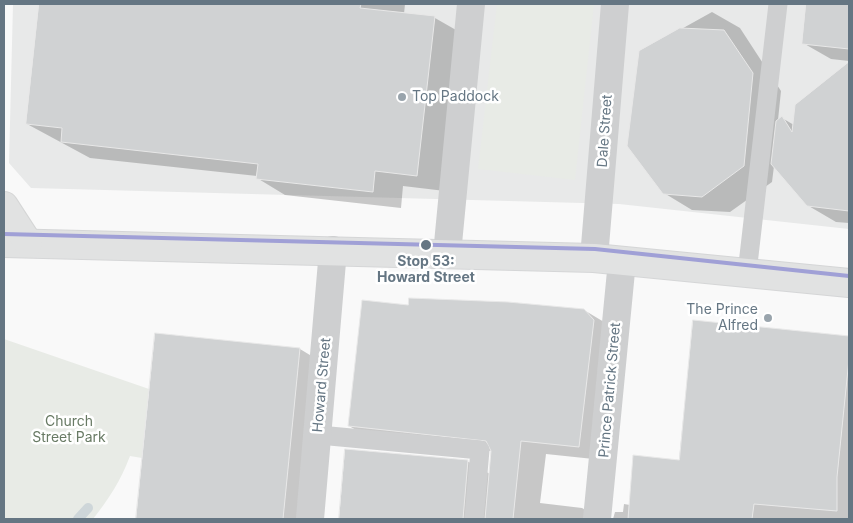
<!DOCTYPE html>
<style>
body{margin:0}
#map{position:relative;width:853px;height:523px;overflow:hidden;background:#f9f9f9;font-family:Inter,sans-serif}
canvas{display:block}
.frame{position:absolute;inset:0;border:5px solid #657683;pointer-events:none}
</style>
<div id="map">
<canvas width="853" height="523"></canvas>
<div class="frame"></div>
</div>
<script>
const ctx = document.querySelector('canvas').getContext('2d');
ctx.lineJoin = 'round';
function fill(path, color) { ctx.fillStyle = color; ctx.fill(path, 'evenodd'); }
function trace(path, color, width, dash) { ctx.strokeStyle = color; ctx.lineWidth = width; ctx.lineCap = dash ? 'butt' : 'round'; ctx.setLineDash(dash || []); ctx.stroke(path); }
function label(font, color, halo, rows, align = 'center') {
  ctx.font = font + ' Inter,sans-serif'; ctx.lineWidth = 5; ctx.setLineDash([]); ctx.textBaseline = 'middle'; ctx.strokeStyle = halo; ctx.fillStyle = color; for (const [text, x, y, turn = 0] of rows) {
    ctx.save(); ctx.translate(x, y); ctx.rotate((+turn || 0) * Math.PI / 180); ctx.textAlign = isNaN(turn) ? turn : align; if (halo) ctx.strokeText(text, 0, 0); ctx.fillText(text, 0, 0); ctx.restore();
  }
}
fill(new Path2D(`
 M13 4H849V229L619 204 31 188 9 163Z`), '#e8e9e9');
fill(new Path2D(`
 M497 4H594L575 180 478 169Z
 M4 339 149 389 142 458 130 456C121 480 109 499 93 519H4Z`), '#e8ebe6');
fill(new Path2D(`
 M40 4H405L404 14 435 18 463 34 445 191 403 186 401 208 285 195 257 178V176L90 158 27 124Z
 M807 4H849V61L831 59 803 43Z
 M712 12 740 28 781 91 778 120 782 118 794 125 796 106 849 64V223L836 222 807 205 774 166 772 182 730 212 692 210 664 193 640 52Z
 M410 306 584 310 609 325 603 460 546 454 540 503 582 508 602 519H340L347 450 467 461 490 474 491 451 374 440 349 426Z
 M694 322 849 338V519H613L615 512H623L624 504 630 505 680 461Z
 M156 335 300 349 328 366 313 519H137Z`), '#0003');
trace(new Path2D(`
 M78 519 88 508`), '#ced6d9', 10);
const building = new Path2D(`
 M39 4H361L360 8 435 16 417 176 375 171 373 192 256 179 258 164 61 142 62 128 26 124Z
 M806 4H849V49L802 44Z
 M680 28 724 30 753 73 744 166 702 197 663 194 627 146 639 51Z
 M849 62V211L807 206 771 164 776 121 782 116 792 132 795 105Z
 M409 298 508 302 584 309 594 320 579 447 521 441 513 519H485L491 451 486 441 348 426 362 300 408 305Z
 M693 320 849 336V359L837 477V511L754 504 752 519H628L633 455 679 460Z
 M155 333 300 348 283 519H136Z
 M345 449 468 460 463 519H339Z`);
fill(building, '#d0d2d3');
trace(building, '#e8e8e8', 1);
const secondary = new Path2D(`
 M4 243 594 258 849 283`);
const motorway = new Path2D(`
 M4 206 28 243`);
trace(secondary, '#d5d6d7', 30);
trace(motorway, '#d5d6d6', 30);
trace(new Path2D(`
 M747 273 778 4
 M319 435 480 450 474 519`), '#cecfd0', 19);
trace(new Path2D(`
 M447 254 471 4
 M594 258 615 4
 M310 519 333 250
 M597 519 622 261`), '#cecfd0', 28);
trace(secondary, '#e1e2e2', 28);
trace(motorway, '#e1e2e2', 28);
trace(new Path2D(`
 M4 234 595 249 849 276`), '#a0a0d6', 4);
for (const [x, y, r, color] of [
 [402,97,5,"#99a4ac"],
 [426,245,6,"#657683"],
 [768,318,5,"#99a4ac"]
]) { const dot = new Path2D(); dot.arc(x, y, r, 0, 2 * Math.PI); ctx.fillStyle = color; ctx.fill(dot); trace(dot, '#fff', 2); }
label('14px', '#657683', '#fff', [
 ["Top Paddock",412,97],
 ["The Prince",758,310,"right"],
 ["Alfred",758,326,"right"]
], 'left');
label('14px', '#657683', '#fff', [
 ["Dale Street",605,131,-86],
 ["Howard Street",322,385,-85],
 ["Prince Patrick Street",610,390,-85]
]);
label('bold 14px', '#657683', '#fff', [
 ["Stop 53:",426,262],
 ["Howard Street",426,278]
]);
label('14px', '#687a64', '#fff', [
 ["Church",69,422],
 ["Street Park",69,438]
]);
</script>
